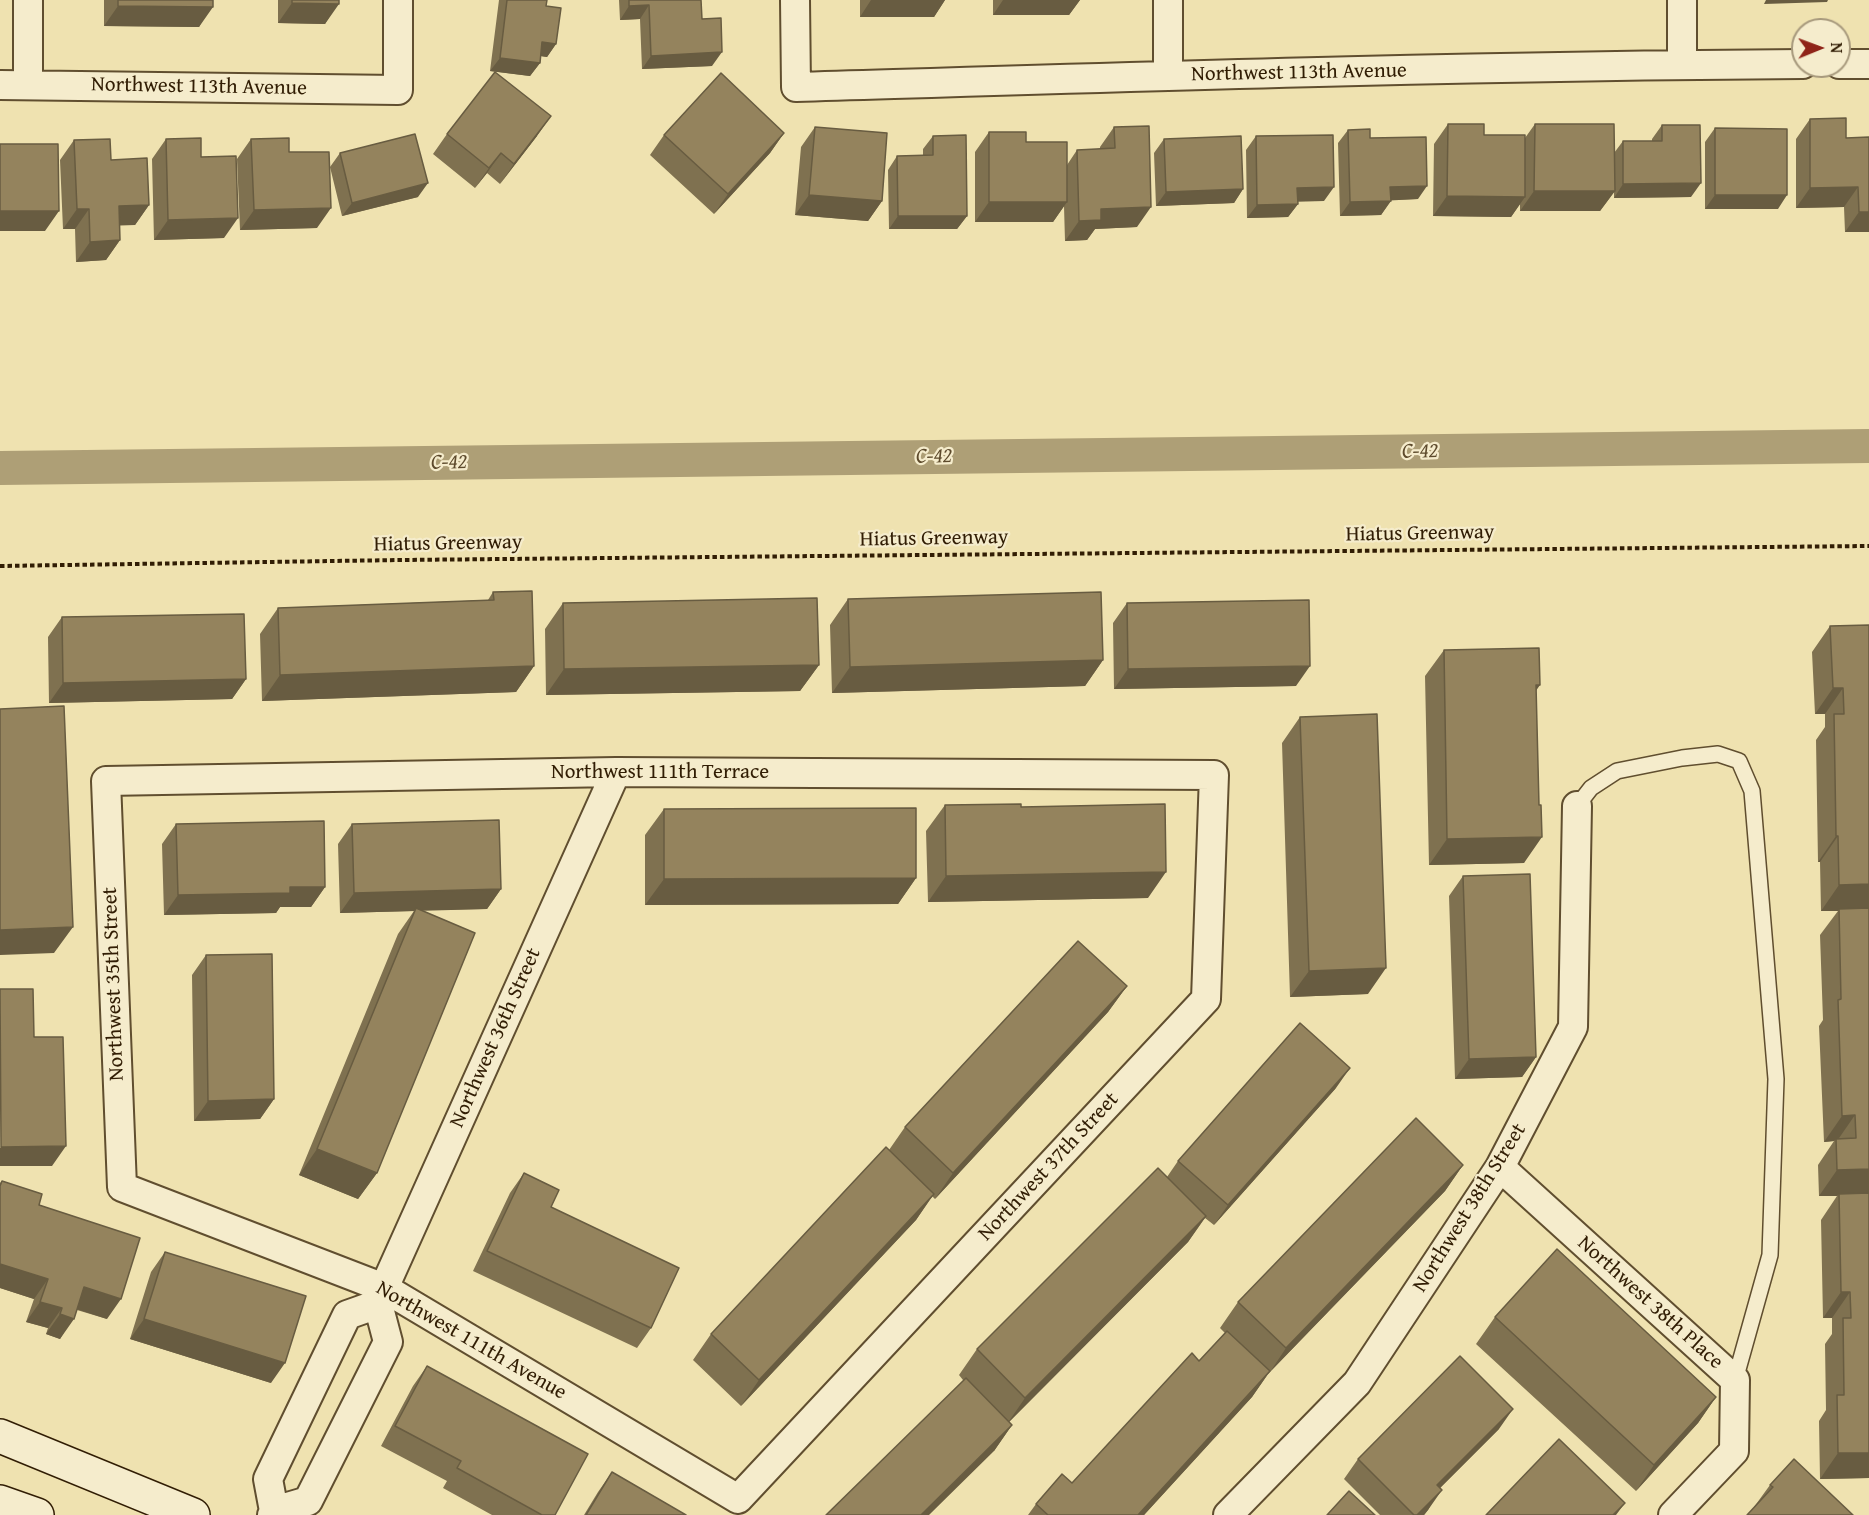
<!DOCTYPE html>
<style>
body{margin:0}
#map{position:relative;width:1869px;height:1515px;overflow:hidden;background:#efe2b0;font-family:"Gentium Book Plus",serif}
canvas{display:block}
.north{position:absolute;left:1791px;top:18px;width:60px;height:60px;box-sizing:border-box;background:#f5eccc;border:2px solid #a7997c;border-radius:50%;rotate:89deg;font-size:16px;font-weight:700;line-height:24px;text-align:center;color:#311d04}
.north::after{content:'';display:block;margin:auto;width:21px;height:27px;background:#8f2418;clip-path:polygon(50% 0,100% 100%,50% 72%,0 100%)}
</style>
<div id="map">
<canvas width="1869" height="1515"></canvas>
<div class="north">N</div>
</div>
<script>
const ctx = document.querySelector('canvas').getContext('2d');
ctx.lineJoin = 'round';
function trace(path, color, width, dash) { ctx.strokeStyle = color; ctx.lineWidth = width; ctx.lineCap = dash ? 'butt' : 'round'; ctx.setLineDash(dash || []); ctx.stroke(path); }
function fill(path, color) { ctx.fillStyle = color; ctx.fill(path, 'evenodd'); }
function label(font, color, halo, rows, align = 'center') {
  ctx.font = font + ' "Gentium Book Plus",serif'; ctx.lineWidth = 4.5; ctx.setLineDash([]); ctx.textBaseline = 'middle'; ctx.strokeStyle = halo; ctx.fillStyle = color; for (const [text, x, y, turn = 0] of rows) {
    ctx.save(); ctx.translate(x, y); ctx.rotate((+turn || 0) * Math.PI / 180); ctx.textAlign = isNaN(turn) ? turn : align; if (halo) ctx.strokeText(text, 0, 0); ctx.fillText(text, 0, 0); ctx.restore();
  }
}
trace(new Path2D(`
 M0 468 1869 446`), '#ae9f76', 34);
const lane = new Path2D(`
 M1577 806 1591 788 1617 771 1682 758 1718 754 1739 761 1752 791 1776 1079 1770 1255 1735 1380`);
const street = new Path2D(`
 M795 0 796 87C1131 77 1467 66 1803 64
 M1168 0V76
 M1682 0V65
 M1839 64H1869
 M28 84V0
 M0 85 398 90V0
 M616 772 1214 775 1206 999 738 1499 384 1288 122 1187 106 781Z
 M1500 1167 1735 1380 1734 1451 1673 1515
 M274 1511 308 1501 388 1342 378 1304 384 1288 616 772
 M272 1515 274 1511 268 1479 347 1315 378 1304
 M1228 1515 1357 1383 1500 1167 1573 1027 1577 806`);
const secondary = new Path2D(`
 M0 1436 193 1515
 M0 1502 37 1515`);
trace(lane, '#604e2f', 18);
trace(street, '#604e2f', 32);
trace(secondary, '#311d04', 36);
trace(new Path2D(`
 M0 566 400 560 1869 546`), '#311d04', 4, [4.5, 3]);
trace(lane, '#f5eccc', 15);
trace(street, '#f5eccc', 28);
trace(secondary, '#f5eccc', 33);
fill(new Path2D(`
 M104 0H213L199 27 104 26Z
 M278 0H339L325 24 278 23Z
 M499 0H547L546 6 556 44 547 57 541 56 540 63 530 76 490 71Z
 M619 0H701L702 19 712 66 642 69 640 19 620 20Z
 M860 0H945L934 17H860Z
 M993 0H1080L1069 15H993Z
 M1810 119 1846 138 1869 232H1845L1844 207 1796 208V139Z
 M1448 124 1484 135 1525 138 1535 124 1614 153 1623 141H1652V139L1662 125 1691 197 1614 198V192L1600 211H1520V204L1511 217 1433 216 1434 144Z
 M815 127 882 201 868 221 795 215 801 147Z
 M1114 127 1137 227 1095 229 1087 240 1065 241 1064 206 1053 222H975V152L989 132 1026 142 1067 165 1077 150 1100 149V147Z
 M1715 128 1778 209H1705V142Z
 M1348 130 1370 138 1418 199 1391 200 1381 215 1340 216 1338 143Z
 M784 133 770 153 714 214 650 155 664 135Z
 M447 134 537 136 500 184 487 173 475 188 433 154Z
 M933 136 967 216 957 229H889L888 170 897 156H923V149Z
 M1256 136 1324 201H1298V204L1288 217 1247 218 1246 150Z
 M166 139 201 157 224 238 154 240 152 159Z
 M251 139 289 152 317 228 240 230 237 159Z
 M1164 139 1243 189 1234 203 1156 206 1154 153Z
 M74 140 111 160 149 205 135 225H119L120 240 106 260 76 262 75 229H63L60 160Z
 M340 153 418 197 342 216 330 167Z
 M493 592 534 666 516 692 262 701 260 634 278 608 488 600Z
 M848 599 1103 660 1085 686 832 693 830 625Z
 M563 603 819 665 800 691 546 695 545 629Z
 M1127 603 1296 686 1114 689 1113 623Z
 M62 617 246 679 232 699 49 703 48 637Z
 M1869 625V1478L1820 1479 1819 1421 1826 1410 1825 1344 1832 1334V1318H1823L1821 1220 1837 1196H1819L1818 1165 1834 1141 1824 1142 1819 1026 1823 1020 1820 935 1838 911H1821L1820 862H1818L1816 740 1825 727V714H1815L1812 652 1830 626Z
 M1444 650 1536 692 1539 805 1524 863 1429 865 1425 676Z
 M1300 717 1368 994 1290 997 1282 743Z
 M945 805 1021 807 1148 898 928 902 926 831Z
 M664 809 916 878 898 904 645 905V835Z
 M176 824 325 887 311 907H280L276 913 164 915 162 844Z
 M352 824 501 889 487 909 421 910 377 1173 358 1199 299 1175 398 934 414 911 340 913 338 844Z
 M1463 876 1536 1057 1522 1077 1455 1079 1449 896Z
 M206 955 274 1099 260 1119 194 1121 192 975Z
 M1127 986 1108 1012 935 1199 932 1196 916 1220 741 1406 693 1360 711 1334 889 1150 905 1127Z
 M1336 1088 1214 1225 1205 1218 1188 1242 1009 1422 1012 1425 994 1451 963 1380 959 1375 977 1349 1167 1177 1178 1161Z
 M1463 1165 1445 1191 1268 1374 1252 1397 1144 1515H1028L1036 1504 1072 1483 1199 1361 1225 1333 1220 1328 1238 1302Z
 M524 1173 651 1328 637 1348 473 1271 510 1193Z
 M2 1181 39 1205 107 1319 77 1310 60 1339 46 1334 48 1328 26 1322 34 1299 0 1288V1183Z
 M165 1252 271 1383 130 1339 151 1272Z
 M1495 1317 1716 1397 1698 1423 1636 1491 1476 1344Z
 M427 1366 555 1515H492L443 1488 447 1481 381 1446 413 1386Z
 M1499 1429 1440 1488 1428 1510 1424 1515H1380L1344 1479 1358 1459Z
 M612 1472 686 1515H584L598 1492Z
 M1770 1485 1853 1515 1754 1507Z`), '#7f7150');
fill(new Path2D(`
 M871 0H945L934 17H860Z
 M1003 0H1080L1069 15H993Z
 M1766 0H1828L1827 2 1764 4Z
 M292 3 339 4 325 24 278 23Z
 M649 5 640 19 620 20 629 6Z
 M118 6 213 7 199 27 104 26Z
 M542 42 556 44 547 57 533 55Z
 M722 52 712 66 642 69 651 56Z
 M500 58 540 63 530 76 490 71Z
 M551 116 537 136 500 184 514 164Z
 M784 133 770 153 714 214 728 194Z
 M501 153 487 173 475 188 489 168Z
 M428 183 418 197 342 216 352 203Z
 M1701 183 1691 197 1614 198 1623 184Z
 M1427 186 1418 199 1380 201 1390 187Z
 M1334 187 1324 201 1288 202 1297 188Z
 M1858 187 1844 207 1796 208 1810 188Z
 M1243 189 1234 203 1156 206 1166 192Z
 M1534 191H1615L1600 211H1520Z
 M809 195 882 201 868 221 795 215Z
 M1715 195H1787L1778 209H1705Z
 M1447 196 1525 197 1511 217 1433 216Z
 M1391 201 1381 215 1340 216 1350 202Z
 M989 202H1067L1053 222H975Z
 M1298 204 1288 217 1247 218 1257 205Z
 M149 205 135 225 105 226 119 206Z
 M1151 207 1137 227 1095 229 1087 240 1065 241 1079 221 1101 209Z
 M331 208 317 228 240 230 254 210Z
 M77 209H89L75 229H63Z
 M0 211H59L45 231H0Z
 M1859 212H1869V232H1845Z
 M898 216H967L957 229H889Z
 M238 218 224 238 154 240 168 220Z
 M120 240 106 260 76 262 90 242Z
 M1103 660 1085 686 832 693 850 667Z
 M819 665 800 691 546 695 564 669Z
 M534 666 516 692 262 701 280 675Z
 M1310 666 1296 686 1114 689 1128 669Z
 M246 679 232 699 49 703 63 683Z
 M1536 685H1540L1522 711Z
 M1833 688H1843L1825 714H1815Z
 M1836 836H1838L1820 862H1818Z
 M1542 837 1524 863 1429 865 1447 839Z
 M1166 872 1148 898 928 902 946 876Z
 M916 878 898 904 645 905 664 879Z
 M1869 884V910L1839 909 1838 911H1821L1839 885Z
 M290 887H325L311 907H280L276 913 164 915 178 895Z
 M501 889 487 909 415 911 416 908 414 911 340 913 354 893Z
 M73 927 54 953 0 955V930Z
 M1386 968 1368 994 1290 997 1309 971Z
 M1127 986 1108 1012 935 1199 953 1173Z
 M1536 1057 1522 1077 1455 1079 1469 1059Z
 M1350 1068 1336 1088 1214 1225 1228 1205Z
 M274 1099 260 1119 194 1121 208 1101Z
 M1855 1115 1837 1141 1836 1139 1834 1141 1824 1142 1842 1116Z
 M66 1146 52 1166H0V1148L1 1147Z
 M317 1149 377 1173 358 1199 299 1175Z
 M1463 1165 1445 1191 1268 1374 1252 1397 1144 1515H1138L1270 1372 1286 1348Z
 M1869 1169V1195L1839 1194 1837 1196H1819L1837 1170Z
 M934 1194 916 1220 741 1406 759 1380Z
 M1206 1216 1188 1242 1007 1424 1025 1398Z
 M0 1264 48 1279 34 1299 0 1288Z
 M84 1287 121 1299 107 1319 70 1307Z
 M1841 1292H1850L1832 1318H1823Z
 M40 1302 62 1308 48 1328 26 1322Z
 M60 1314 74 1319 60 1339 46 1334Z
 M144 1319 285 1363 271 1383 130 1339Z
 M1716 1397 1698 1423 1636 1491 1654 1465Z
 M1513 1409 1499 1429 1423 1505 1437 1485Z
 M1012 1425 994 1451 929 1515H921Z
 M1838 1453H1869V1478L1820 1479Z
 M1442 1490 1428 1510 1424 1515H1417Z
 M1625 1503 1616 1515H1613Z`), '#685c41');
const building = new Path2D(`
 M118 0H213V7L118 6Z
 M292 0H339V4L292 3Z
 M507 0H547L546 6 561 8 556 44 542 42 540 63 500 58Z
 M629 0H701L702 19 721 18 722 52 651 56 649 5 629 6Z
 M495 72 551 116 514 164 501 153 489 168 447 134Z
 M721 73 784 133 728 194 664 135Z
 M1846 118V138L1869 137V212H1859L1858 187 1810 188V119Z
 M1448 124H1484V135H1525V197L1447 196Z
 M1535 124H1614L1615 191H1534Z
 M1662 125H1700L1701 183 1623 184V141H1662Z
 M1149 126 1151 207 1101 209V220L1079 221 1077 150 1115 148 1114 127Z
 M815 127 887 133 882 201 809 195Z
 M1715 128 1787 129V195H1715Z
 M1370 129V138L1426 137 1427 186 1390 187 1391 201 1350 202 1348 130Z
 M989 132H1026V142H1067V202H989Z
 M415 134 428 183 352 203 340 153Z
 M966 135 967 216H898L897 156 933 155V136Z
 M1333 135 1334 187 1297 188 1298 204 1257 205 1256 136Z
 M1241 136 1243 189 1166 192 1164 139Z
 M201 138V157L236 156 238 218 168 220 166 139Z
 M289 138V152H329L331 208 254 210 251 139Z
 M110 139 111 160 147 158 149 205 119 206 120 240 90 242 89 209H77L74 140Z
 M0 144H58L59 211H0Z
 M532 591 534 666 280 675 278 608 494 600 493 592Z
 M1101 592 1103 660 850 667 848 599Z
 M817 598 819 665 564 669 563 603Z
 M1309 600 1310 666 1128 669 1127 603Z
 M244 614 246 679 63 683 62 617Z
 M1869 625V884L1839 885 1838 836H1836L1834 714H1844L1843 688H1833L1830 626Z
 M1539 648 1540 685H1536L1539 805H1541L1542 837 1447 839 1444 650Z
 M64 706 73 927 0 930V709Z
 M1377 714 1386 968 1309 971 1300 717Z
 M1021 804V807L1165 804 1166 872 946 876 945 805Z
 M916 808V878L664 879V809Z
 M499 820 501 889 354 893 352 824Z
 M324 821 325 887H290V893L178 895 176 824Z
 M1530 874 1536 1057 1469 1059 1463 876Z
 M416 908 475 933 377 1173 317 1149Z
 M1869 908V1169L1837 1170 1836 1139 1856 1138 1855 1115 1842 1116 1838 1000 1841 999 1839 909Z
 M1078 941 1127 986 953 1173 905 1127Z
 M272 954 274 1099 208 1101 206 955Z
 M0 989H33L34 1037H63L66 1146 1 1147Z
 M1300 1023 1350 1068 1228 1205 1178 1161Z
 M1416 1118 1463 1165 1286 1348 1238 1302Z
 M886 1147 934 1194 759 1380 711 1334Z
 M1158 1168 1206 1216 1025 1398 977 1349Z
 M524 1173 559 1190 551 1207 679 1268 651 1328 487 1251Z
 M2 1181 42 1194 39 1205 140 1238 121 1299 84 1287 74 1319 60 1314 62 1308 40 1302 48 1279 0 1264V1186Z
 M1869 1193V1453H1838L1837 1395H1844L1843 1318H1851L1850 1292H1841L1839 1194Z
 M1557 1249 1716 1397 1654 1465 1495 1317Z
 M165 1252 306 1296 285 1363 144 1319Z
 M1227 1331 1270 1371 1138 1515H1048L1036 1504 1062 1474 1072 1483 1192 1353 1199 1361Z
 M1460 1356 1513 1409 1437 1485 1442 1490 1417 1515H1414L1358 1459Z
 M427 1366 588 1454 555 1515H542L457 1468 461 1461 395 1426Z
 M966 1378 1012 1425 921 1515H826Z
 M1559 1439 1625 1503 1613 1515H1486Z
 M1794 1459 1853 1515H1747L1773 1487 1770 1485Z
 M612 1472 686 1515H586Z
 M1349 1491 1375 1515H1327Z`);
fill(building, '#94835d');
trace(building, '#685c41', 1.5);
label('21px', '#311d04', '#f5eccc', [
 ["Northwest 113th Avenue",1299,73,-1],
 ["Northwest 113th Avenue",199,87,1],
 ["Hiatus Greenway",1420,534,-1],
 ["Hiatus Greenway",934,539,-1],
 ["Hiatus Greenway",448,544,-1],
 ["Northwest 111th Terrace",660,773],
 ["Northwest 35th Street",114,984,-92],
 ["Northwest 36th Street",496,1038,-66],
 ["Northwest 37th Street",1049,1167,-47],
 ["Northwest 38th Street",1470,1208,-58],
 ["Northwest 38th Place",1650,1303,42],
 ["Northwest 111th Avenue",471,1341,30]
]);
label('italic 22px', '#5d4a2c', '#f5eccc', [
 ["C-42",1420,452,-1],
 ["C-42",934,457,-1],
 ["C-42",449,463,-1]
]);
</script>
